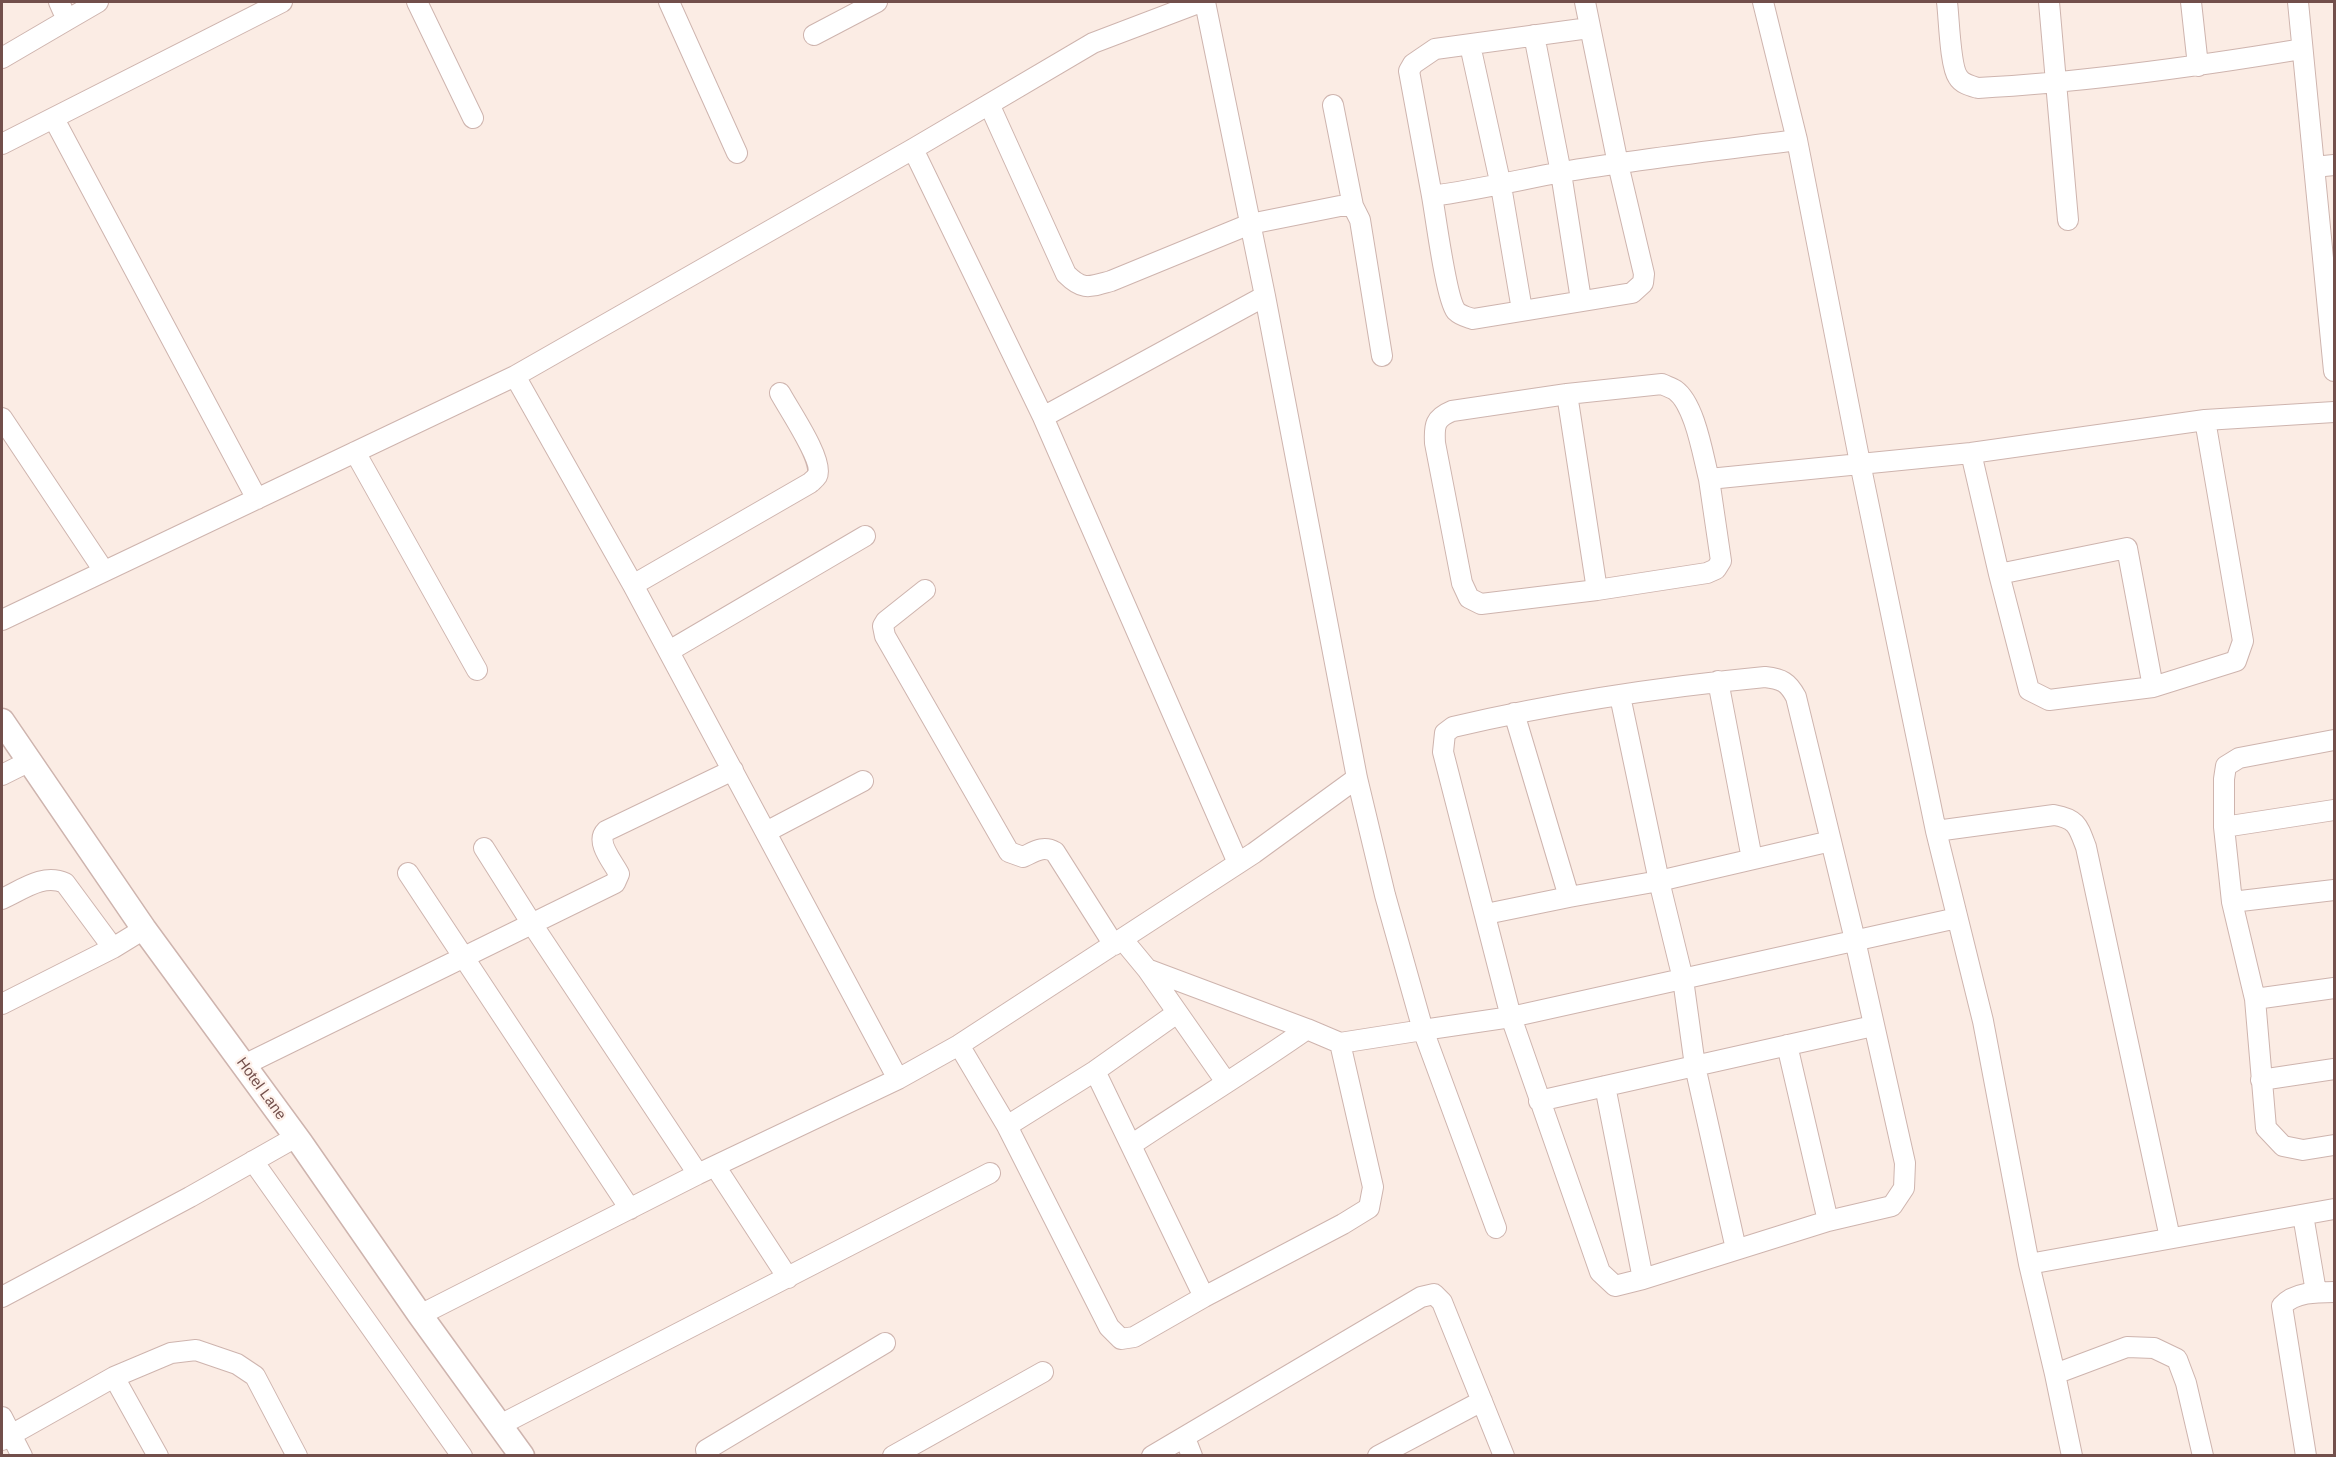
<!DOCTYPE html>
<style>
body{margin:0}
#map{position:relative;width:2336px;height:1457px;overflow:hidden;background:#fbece4;font-family:Arial,sans-serif}
canvas{display:block}
.frame{position:absolute;inset:0;border:3px solid #724f4b;pointer-events:none}
</style>
<div id="map">
<canvas width="2336" height="1457"></canvas>
<div class="frame"></div>
</div>
<script>
const ctx = document.querySelector('canvas').getContext('2d');
ctx.lineJoin = 'round';
function trace(path, color, width, dash) { ctx.strokeStyle = color; ctx.lineWidth = width; ctx.lineCap = dash ? 'butt' : 'round'; ctx.setLineDash(dash || []); ctx.stroke(path); }
function label(font, color, halo, rows, align = 'center') {
  ctx.font = font + ' Arial,sans-serif'; ctx.lineWidth = 4.5; ctx.setLineDash([]); ctx.textBaseline = 'middle'; ctx.strokeStyle = halo; ctx.fillStyle = color; for (const [text, x, y, turn = 0] of rows) {
    ctx.save(); ctx.translate(x, y); ctx.rotate((+turn || 0) * Math.PI / 180); ctx.textAlign = isNaN(turn) ? turn : align; if (halo) ctx.strokeText(text, 0, 0); ctx.fillText(text, 0, 0); ctx.restore();
  }
}
const minor = new Path2D(`
 M417 2 473 118
 M669 2 737 153
 M1205 2 1265 296 1357 778 1385 895 1423 1030 1511 1017 1957 918
 M1585 2 1618 164 1644 274 1643 283 1632 293 1473 319C1467 317 1461 316 1456 311 1446 298 1436 218 1432 196 1476 190 1519 180 1562 172 1640 159 1719 150 1797 140
 M1763 2 1797 140 1860 463 1936 831 1983 1021 2029 1264 2055 1374 2072 1456
 M1947 2C1949 17 1950 66 1958 77 1962 84 1971 86 1978 88 2087 82 2194 67 2302 49
 M2049 2 2068 220
 M2191 2 2198 66
 M2298 2 2334 371
 M67 20 98 2
 M814 35 877 2
 M1534 35 1561 173 1581 300
 M1470 45 1501 186 1522 310
 M2 58 67 20 59 2
 M989 104 1066 274C1083 291 1089 287 1111 281L1250 224 1340 206H1353L1360 220 1382 356
 M1333 105 1353 206
 M54 119 257 499
 M2 144 282 2
 M913 149 1043 417 1238 863
 M2314 167 2334 165
 M1432 196 1409 71 1413 64 1435 49 1589 28
 M515 376 633 585 898 1079
 M1567 394 1597 590
 M1043 417 1265 296
 M2 418 104 571
 M355 452 477 670
 M1971 453 1999 574 2029 690 2049 700 2153 687 2236 661 2243 641 2205 420
 M1709 479 1721 561 1716 569 1707 573 1597 590 1481 604 1469 598 1462 583 1435 443C1434 425 1435 418 1452 411L1567 394 1662 384C1666 386 1672 388 1675 390 1695 404 1703 456 1709 479L1971 453 2205 420 2334 412
 M1999 574 2127 548 2153 687
 M633 585 810 483C812 481 815 479 817 476 825 462 788 408 780 393
 M925 590 886 621 883 626 885 636 1009 852 1023 857C1034 852 1043 845 1055 852L1114 945
 M2 620 515 376 913 149 1093 43 1201 2
 M669 651 865 536
 M1765 677C1782 679 1788 682 1796 697L1855 940 1905 1163 1904 1188 1892 1206 1828 1221 1643 1279 1615 1286 1600 1272 1511 1017 1443 752 1445 733 1453 727C1555 703 1661 687 1765 677Z
 M1718 681 1752 859
 M1620 696 1659 881 1683 979 1695 1066 1736 1249
 M2334 740 2239 758 2226 766 2224 779V827L2232 902 2255 999 2266 1128 2283 1146 2303 1150 2334 1145
 M2 775 30 761
 M2224 827 2334 810
 M1936 831 2054 815C2077 819 2078 826 2086 847L2170 1238
 M766 832 863 781
 M484 848 532 924 698 1174
 M408 873 630 1209
 M1569 897 1659 881 1831 841
 M2 899C22 890 43 873 65 883L113 948
 M2232 902 2334 890
 M1486 914 1569 897 1514 713
 M1123 940 1147 969 1226 1082
 M1147 969 1307 1029 1340 1043
 M2255 999 2334 988
 M2 1004 113 948 144 929
 M959 1045 1007 1126 1109 1327 1121 1339 1134 1337 1204 1297 1343 1224 1369 1208 1373 1187 1340 1043 1423 1030 1496 1228
 M1787 1045 1828 1221
 M244 1065 615 883 619 874C613 862 595 842 606 831L733 770
 M1095 1071 1204 1297
 M2261 1080 2334 1069
 M1605 1086 1643 1279
 M1539 1101 1873 1026
 M1007 1126 1095 1071 1177 1013
 M1131 1145C1189 1106 1250 1069 1307 1029
 M253 1161 462 1456
 M715 1166 788 1278
 M2303 1215 2316 1292
 M2029 1264 2334 1209
 M2 1297 190 1197 296 1137
 M420 1315 698 1174 898 1079 959 1045 1254 853 1357 778
 M2055 1374 2127 1347 2154 1348 2177 1359 2186 1383 2203 1456
 M114 1377 158 1456
 M2 1417 22 1456
 M500 1425 990 1173
 M1185 1438 1192 1456
 M2 1440 114 1377 171 1353 196 1350 237 1364 255 1376 297 1456
 M706 1450 885 1343
 M893 1456 1043 1372
 M1152 1456 1421 1297 1434 1294 1442 1302 1504 1456
 M1378 1456 1482 1401
 M2306 1456 2282 1306C2294 1292 2317 1292 2334 1292`);
const tertiary = new Path2D(`
 M2 721 144 929 300 1142 420 1315 522 1456`);
trace(minor, '#ceb4ae', 22);
trace(tertiary, '#ceb4ae', 27);
trace(minor, '#fff', 20);
trace(tertiary, '#fff', 24);
label('15px', '#724f4b', '#fef1ea', [
 ["Hotel Lane",261,1089,54]
]);
</script>
